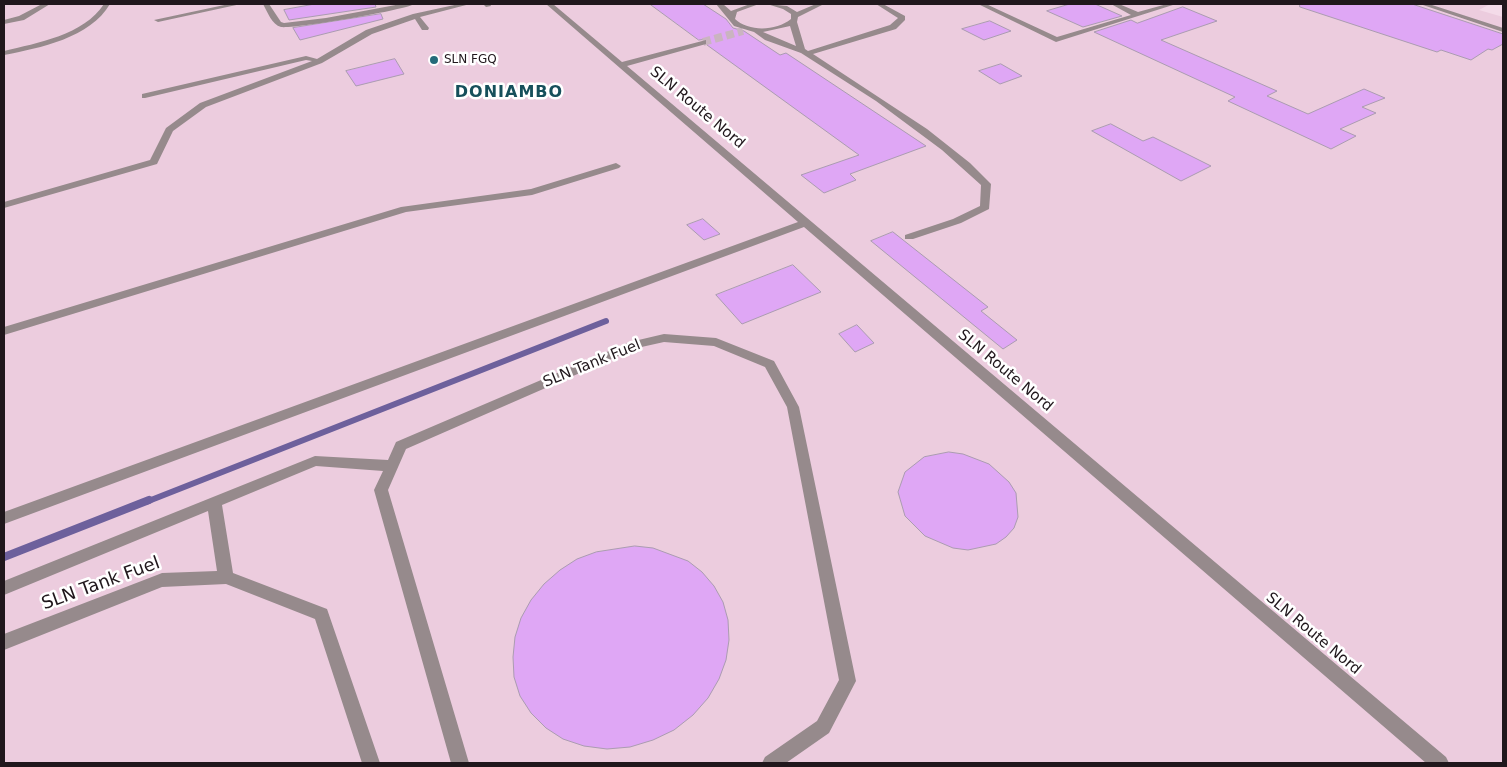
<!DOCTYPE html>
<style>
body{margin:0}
#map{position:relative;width:1507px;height:767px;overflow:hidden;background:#f4dbe9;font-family:"DejaVu Sans",sans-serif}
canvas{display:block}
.frame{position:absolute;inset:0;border:5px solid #20171c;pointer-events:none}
</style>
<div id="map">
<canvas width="1507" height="767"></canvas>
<div class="frame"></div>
</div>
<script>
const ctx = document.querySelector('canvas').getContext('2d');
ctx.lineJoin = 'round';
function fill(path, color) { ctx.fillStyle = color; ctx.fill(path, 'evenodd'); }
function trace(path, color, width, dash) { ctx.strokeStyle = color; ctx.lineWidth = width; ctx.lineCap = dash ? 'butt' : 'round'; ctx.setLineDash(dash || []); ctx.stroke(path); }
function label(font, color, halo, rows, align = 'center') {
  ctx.font = font + ' "DejaVu Sans",sans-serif'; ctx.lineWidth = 5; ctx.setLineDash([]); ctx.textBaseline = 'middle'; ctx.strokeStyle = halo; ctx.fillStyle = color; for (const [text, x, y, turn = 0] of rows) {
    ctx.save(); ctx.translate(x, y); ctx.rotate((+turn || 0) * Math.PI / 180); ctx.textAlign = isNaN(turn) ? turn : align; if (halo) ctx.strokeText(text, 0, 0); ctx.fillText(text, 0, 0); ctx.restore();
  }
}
fill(new Path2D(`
 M4 4H1490L1479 10 1503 17V763H4Z`), '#ecccde');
trace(new Path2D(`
 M146 502 606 321`), '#6d609c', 6);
trace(new Path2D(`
 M4 557 149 500`), '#6d609c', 8);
const building = new Path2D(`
 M315 4H375L376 7 289 20 284 10Z
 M650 4H703L726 19 733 28 744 31 780 55 786 53 926 146 850 174 856 180 824 193 801 175 859 155 707 45V39L699 40Z
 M1070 4H1095L1122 16 1083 27 1047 11Z
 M1300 4H1412L1503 34V44L1492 50 1488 49 1471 60 1441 50 1437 52 1300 7Z
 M1183 7 1217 21 1161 40 1277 91 1267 96 1308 114 1364 89 1385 98 1362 107 1376 113 1340 129 1356 136 1331 149 1228 101 1235 97 1094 32 1131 20 1137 23Z
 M381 14 383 19 300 40 293 28Z
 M990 21 1011 31 984 40 962 29Z
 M395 59 404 74 356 86 346 71Z
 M1001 64 1022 76 1000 84 979 71Z
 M1111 124 1143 141 1153 137 1211 166 1181 181 1092 131Z
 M703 219 720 234 704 240 687 225Z
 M893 232 988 307 981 311 1017 340 1003 349 871 241Z
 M793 265 821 292 742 324 716 295Z
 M857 325 874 343 855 352 839 334Z
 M949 452 963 454 989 464 1009 482 1016 493 1018 517 1014 528 1006 537 996 544 968 550 953 548 925 536 905 516 898 492 905 472 924 457Z
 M635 546 653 548 688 561 702 572 714 586 723 602 728 620 729 640 726 660 719 679 708 698 693 715 674 730 653 740 630 747 607 749 584 746 563 739 546 728 531 713 520 696 514 677 513 657 515 637 521 618 531 600 544 584 560 570 577 559 596 552Z`);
fill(building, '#dfa7f5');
trace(building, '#ab9cb1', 1);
trace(new Path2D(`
 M703 42 743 31`), '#cab4c0', 8, [8, 4]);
fill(new Path2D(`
 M42 4H50L24 20 4 24V20L19 16Z
 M104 4H110C90 38 40 48 4 55V51C37 43 84 35 104 4Z
 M229 4H241L158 22 154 20Z
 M263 4H269L281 22 284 23 326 18 401 4H414C406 10 293 29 281 27 272 25 267 11 263 4Z
 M459 4H470L420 17 429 28 428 30H422L415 19 372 34 322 63 206 107 173 131 157 164 4 208V202L150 160 166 128 200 103 312 61 306 60 145 98H142V94L306 56 317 59 366 30 413 14Z
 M483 4H490L491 6 486 7Z
 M546 4H553L622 62 706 40V44L627 66 1446 757 1449 763H1426L804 227 4 524V512L798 222Z
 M716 4H723L731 11 750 4H759L737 12 735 19C749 32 776 31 791 19V14L783 9 767 4 787 6 797 12 816 4H824L798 17 797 22 805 49 808 51 890 25 898 18 876 4H883L905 16V20L896 29 813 54 927 129 970 163 991 184 989 209 961 223 913 239H905V235L953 219 980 206 981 185 942 150 876 101 801 53 765 40 754 32 734 26ZM790 26 796 46 763 32Z
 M978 4H986L1057 37 1131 15 1111 4H1119L1138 12 1167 4H1176L1056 42Z
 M1420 4H1429L1503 28V32Z
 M616 163 621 166 619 168 532 195 406 212 4 335V327L401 207 531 189Z
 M664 334 716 338 774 361 799 407 856 681 829 733 786 763H762L765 757 817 721 839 680 787 407 765 367 714 346 664 342 637 348 406 449 388 490 469 763H451L374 490 383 471 316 466 222 505 233 573 327 609 380 763H362L315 619 226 584 162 587 4 650V634L157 575 162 573 217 571 208 511 4 595V581L315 456 388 460 396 442 630 342Z`), '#968a8c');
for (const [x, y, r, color] of [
 [434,60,5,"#256b7a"]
]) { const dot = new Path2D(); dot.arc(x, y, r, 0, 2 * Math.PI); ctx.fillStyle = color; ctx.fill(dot); trace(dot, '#fff', 2); }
label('12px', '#20171c', '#fff', [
 ["SLN FGQ",444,60]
], 'left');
label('15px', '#20171c', '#fff', [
 ["SLN Route Nord",697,108,40],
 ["SLN Tank Fuel",592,364,-22],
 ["SLN Route Nord",1005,371,40],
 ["SLN Route Nord",1313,634,40]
]);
ctx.letterSpacing = '1px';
label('bold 16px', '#164f5b', '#fff', [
 ["DONIAMBO",509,93]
]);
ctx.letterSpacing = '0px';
label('18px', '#20171c', '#fff', [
 ["SLN Tank Fuel",101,584,-20]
]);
</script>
